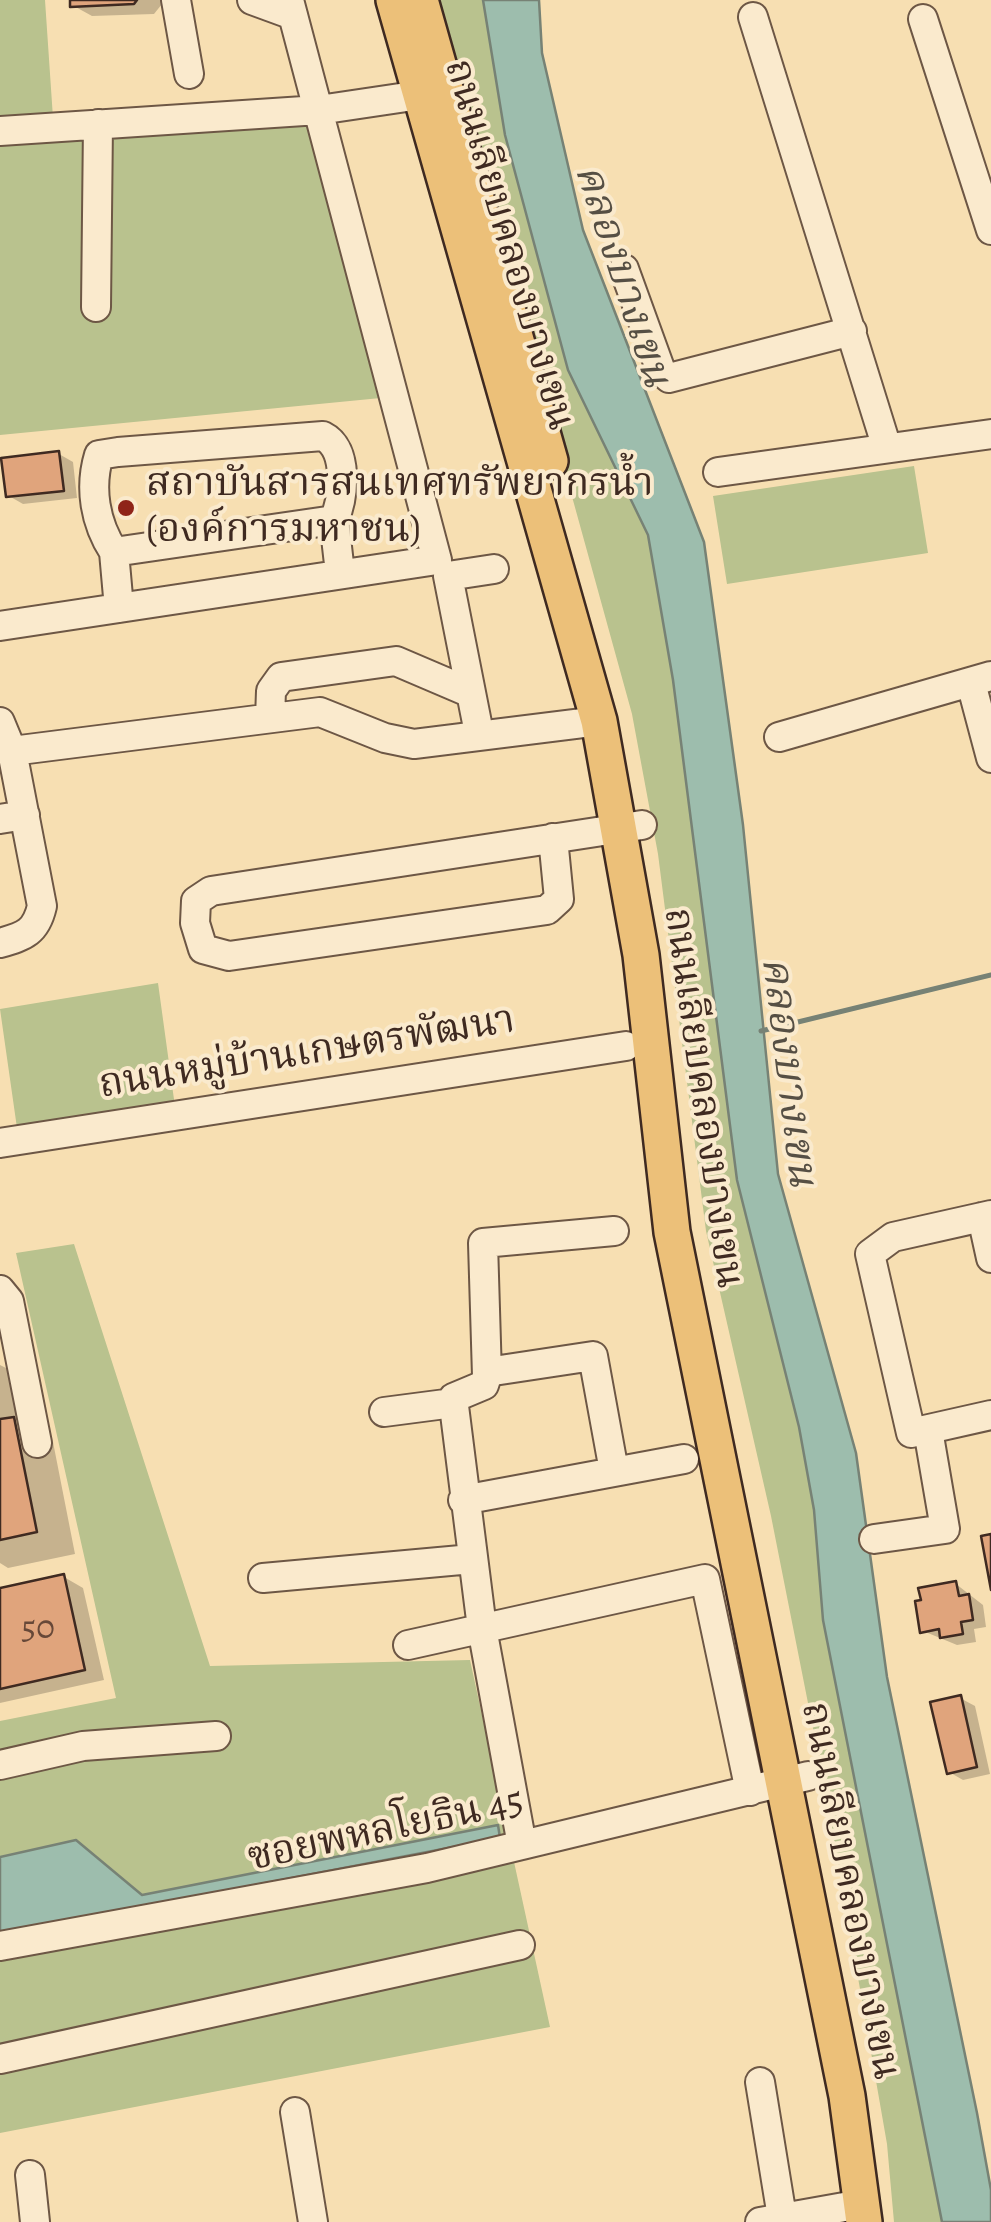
<!DOCTYPE html>
<meta charset="utf-8">
<style>
body{margin:0}
canvas{display:block;background:#f7dfb2}
</style>
<canvas width="991" height="2222"></canvas>
<script>
const ctx = document.querySelector('canvas').getContext('2d');
ctx.lineJoin = 'round';
function fill(path, color) { ctx.fillStyle = color; ctx.fill(path, 'evenodd'); }
function trace(path, color, width, dash) { ctx.strokeStyle = color; ctx.lineWidth = width; ctx.lineCap = dash ? 'butt' : 'round'; ctx.setLineDash(dash || []); ctx.stroke(path); }
function label(font, color, halo, rows, align = 'center') {
  ctx.font = font + ' Alegreya,"Noto Serif Thai",serif'; ctx.lineWidth = 8; ctx.setLineDash([]); ctx.textBaseline = 'middle'; ctx.strokeStyle = halo; ctx.fillStyle = color; for (const [text, x, y, turn = 0] of rows) {
    ctx.save(); ctx.translate(x, y); ctx.rotate((+turn || 0) * Math.PI / 180); ctx.textAlign = isNaN(turn) ? turn : align; if (halo) ctx.strokeText(text, 0, 0); ctx.fillText(text, 0, 0); ctx.restore();
  }
}
fill(new Path2D(`
 M0 0H45L53 118 0 121Z
 M435 0H483L505 135 568 370 648 535 673 680 737 1180 799 1427 814 1510 823 1620 942 2222H894L887 2144 826 1794 771 1516 706 1231 658 854 632 714Z
 M320 115 391 397 0 435V137Z
 M914 466 928 553 727 584 713 496Z
 M158 983 176 1114 18 1135 0 1009Z
 M74 1244 210 1666 470 1660 550 2027 0 2133V1721L116 1698 16 1253Z`), '#b9c28e');
const water = new Path2D(`
 M483 0H539L542 53 583 230 704 542 743 825 778 1174 856 1453 887 1677 977 2113 991 2190V2222H942L823 1620 814 1510 799 1427 737 1180 673 680 648 535 568 370 505 135Z
 M498 1825 500 1838 0 1934V1857L76 1840 142 1895Z`);
fill(water, '#9dbdad');
trace(water, '#778275', 2.5);
fill(new Path2D(`
 M72 0H162V4L154 14 92 16 72 5Z
 M59 454 73 462 77 498 23 504 9 496Z
 M0 1365 10 1370 21 1424 53 1442 75 1554 8 1568 0 1563Z
 M64 1577 83 1588 104 1680 0 1703V1591Z
 M956 1584 983 1605 986 1627 974 1629 976 1642 957 1645 923 1631Z
 M960 1698 975 1706 990 1774 963 1780 949 1772Z`), '#0003');
trace(new Path2D(`
 M761 1031 991 975`), '#778275', 5);
const building = new Path2D(`
 M70 0H137L134 4 70 7Z
 M59 451 64 491 6 497 1 458Z
 M14 1417 37 1532 0 1540V1419Z
 M991 1534V1590L981 1536Z
 M64 1574 85 1670 0 1689V1588Z
 M956 1581 959 1596 969 1594 973 1620 961 1622 963 1634 940 1638 939 1629 920 1633 915 1601 921 1600 918 1588Z
 M961 1695 977 1767 947 1774 930 1702Z`);
fill(building, '#e0a47c');
trace(building, '#3f2a21', 2.5);
const minor = new Path2D(`
 M176 0 189 74
 M252 0 293 15
 M753 17 887 448
 M923 19 991 230
 M0 131 319 110 420 95
 M624 269 661 371 669 378 852 331
 M96 307 98 124
 M718 472 991 434
 M114 552C95 523 89 488 99 455L118 452 323 436C349 449 344 497 334 520
 M119 608 114 552 334 520 340 573
 M0 626 437 560 289 0
 M971 683 991 758
 M270 718 271 691 281 677 396 661 471 693
 M0 722 12 751 42 906C36 932 25 936 0 943
 M479 733 448 576 494 569
 M779 737 991 676
 M12 751 320 712 385 738 414 744 599 721
 M0 819 25 815
 M553 838 559 899 547 910 229 956 203 949 195 923 196 901 211 891 642 825
 M0 1143 626 1046
 M991 1215 893 1237 870 1254 911 1433 991 1415
 M982 1217 991 1258
 M0 1290 9 1301 37 1443
 M487 1372 593 1356 614 1471
 M384 1412 453 1403
 M463 1500 684 1459
 M874 1539 945 1529 928 1430
 M263 1578 472 1559
 M408 1645 705 1579 750 1791
 M0 1765 83 1746 216 1736
 M522 1845 482 1628 453 1398 484 1385 487 1376 483 1243 614 1231
 M0 1946 427 1868 808 1776
 M0 2059 520 1945
 M760 2082 782 2217
 M295 2112 313 2222
 M30 2175 35 2222
 M760 2222 861 2204`);
const major = new Path2D(`
 M394 0 599 721 641 955 672 1232 847 2096 864 2222
 M420 0 550 461`);
trace(minor, '#6d5745', 32);
trace(major, '#3f2a21', 40);
trace(minor, '#faeacd', 28);
trace(major, '#ecc079', 35);
for (const [x, y, r, color] of [
 [126,508,10,"#8f2418"]
]) { const dot = new Path2D(); dot.arc(x, y, r, 0, 2 * Math.PI); ctx.fillStyle = color; ctx.fill(dot); trace(dot, '#faeacd', 4); }
label('35px', '#674838', null, [
 ["50",38,1629]
]);
label('40px', '#3f2a21', '#faeacd', [
 ["ถนนเลียบคลองบางเขน",508,245,74],
 ["ถนนหมู่บ้านเกษตรพัฒนา",307,1054,-9],
 ["ถนนเลียบคลองบางเขน",702,1098,82],
 ["ซอยพหลโยธิน 45",386,1831,-12],
 ["ถนนเลียบคลองบางเขน",849,1891,79]
]);
label('40px', '#3f2a21', '#faeacd', [
 ["สถาบันสารสนเทศทรัพยากรน้ำ",146,485],
 ["(องค์การมหาชน)",146,531]
], 'left');
label('italic 42px', '#564f44', '#faeacd', [
 ["คลองบางเขน",621,276,72],
 ["คลองบางเขน",787,1072,83]
]);
</script>
